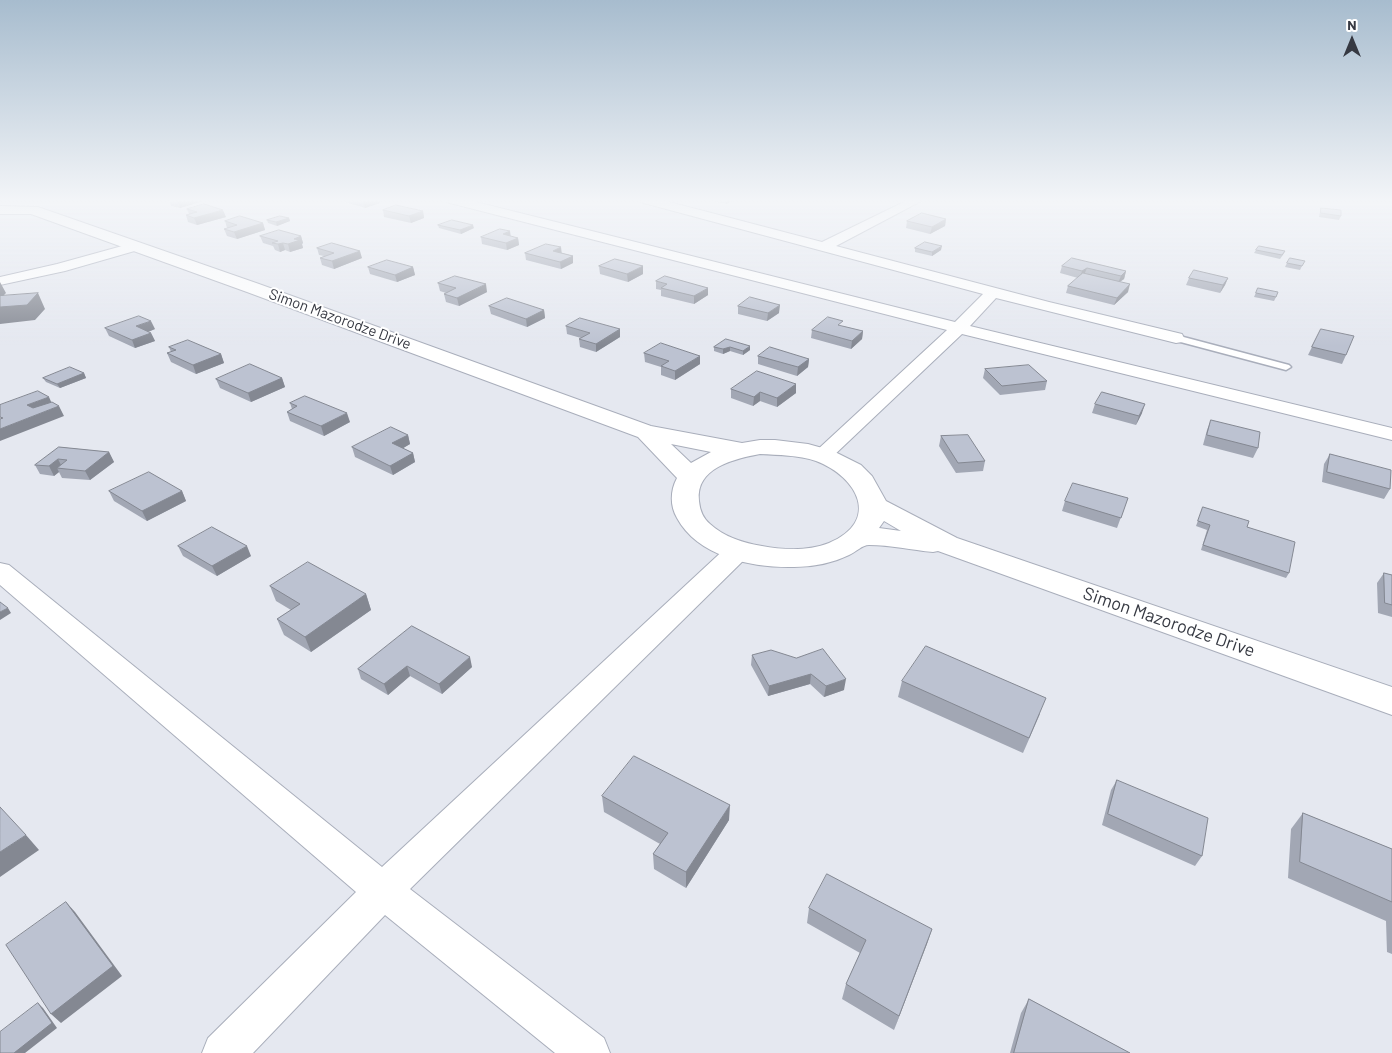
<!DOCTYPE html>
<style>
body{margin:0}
#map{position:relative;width:1392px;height:1053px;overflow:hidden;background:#e5e8f0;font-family:Barlow,sans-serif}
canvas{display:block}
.north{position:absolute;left:1327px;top:15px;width:50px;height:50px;-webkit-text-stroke:4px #fff;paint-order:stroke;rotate:0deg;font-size:14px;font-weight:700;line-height:20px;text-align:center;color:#363942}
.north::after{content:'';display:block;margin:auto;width:18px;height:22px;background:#363942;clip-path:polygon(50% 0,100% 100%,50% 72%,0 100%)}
</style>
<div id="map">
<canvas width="1392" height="1053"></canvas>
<div class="north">N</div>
</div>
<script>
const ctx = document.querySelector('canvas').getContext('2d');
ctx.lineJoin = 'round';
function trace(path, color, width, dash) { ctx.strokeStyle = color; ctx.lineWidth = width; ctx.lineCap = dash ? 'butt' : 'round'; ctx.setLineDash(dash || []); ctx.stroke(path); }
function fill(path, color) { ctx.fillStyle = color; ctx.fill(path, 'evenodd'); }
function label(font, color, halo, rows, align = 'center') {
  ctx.font = font + ' Barlow,sans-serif'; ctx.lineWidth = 4; ctx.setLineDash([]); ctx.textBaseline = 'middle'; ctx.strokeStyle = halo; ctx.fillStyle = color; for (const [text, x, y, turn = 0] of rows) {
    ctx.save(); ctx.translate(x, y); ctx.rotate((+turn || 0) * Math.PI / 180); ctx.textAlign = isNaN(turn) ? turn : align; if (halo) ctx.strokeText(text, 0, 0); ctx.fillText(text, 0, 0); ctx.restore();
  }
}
const service = new Path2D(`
 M1176 335 1289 365 1291 367 1286 370 1173 340 1172 338Z`);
const minor = new Path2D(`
 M444 199H464L955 322 983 294 640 202 638 199H658L822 242 910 199H925L836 246 1049 302 1182 334 1184 338 1182 342 1176 343 996 298 970 326 1392 428V440L962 334 830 459 823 461 816 459 812 455 816 451 947 330 446 202Z
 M133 243 140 247 138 250 65 271 0 285V277L57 264Z
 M738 543 747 545 750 551 747 557 410 889 604 1038 610 1053H555L385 915 253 1053H202L208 1038 356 892 0 585V563L9 565 382 867 729 545Z`);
const tertiary = new Path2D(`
 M0 206 38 207 259 284 651 426 742 443 760 440H775L808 444 833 451 861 465 872 476 886 501 957 538 1392 687V715L938 551 933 552C912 550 890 545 869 545 862 545 856 552 849 555 833 563 812 567 794 567 753 568 698 557 677 518 670 506 670 491 677 478L638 437 247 292 31 214H0ZM671 444 711 452 691 463ZM760 454C779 455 798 455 816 461 858 477 881 521 829 543 809 551 783 550 762 546 744 543 724 537 710 524 703 518 700 511 699 501 695 468 734 459 760 454ZM884 521 901 531 879 528Z`);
trace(service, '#a9aebb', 3);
trace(minor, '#a9aebb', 2);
trace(tertiary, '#a9aebb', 2);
fill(service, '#fff');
fill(minor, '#fff');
fill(tertiary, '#fff');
fill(new Path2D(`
 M169 199H210L180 208 171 206Z
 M344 199H379L380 203 365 208 345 202Z
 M703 199H737L726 204Z
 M1321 208 1341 216 1339 220 1319 217 1320 211Z
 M187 209 226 217 197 225 188 222 186 215 189 214Z
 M383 210 423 211 424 218 411 223 384 217Z
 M289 218 290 221 277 226 268 223 267 220Z
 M946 219 945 226 930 234 906 228 907 221Z
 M225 221 263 223 265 230 237 239 227 236 224 229 227 228Z
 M438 225 474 228 461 234 439 228Z
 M260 236H301L303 243 302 244 303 248 290 252 285 250 280 252 275 250 273 246 263 243Z
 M511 236 518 238 519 245 507 250 482 244 481 237Z
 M317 248 362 258 334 269 322 265 320 258 324 256 319 255Z
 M915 248 941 250 932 256 915 252Z
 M1256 250 1285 251 1283 255 1280 259 1254 253Z
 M525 253H562L573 256V263L561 269 526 260Z
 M1287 263 1303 264 1300 270 1285 267Z
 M599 266 643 274 628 282 600 274Z
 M1062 266 1126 271 1124 279 1120 282 1128 292 1114 305 1066 293 1068 286 1078 278 1060 273Z
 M368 267H413L415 275 397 282 370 274Z
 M1189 278H1228L1225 285 1220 293 1186 285Z
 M656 281 708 295 694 304 661 296V290L656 289Z
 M438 283 487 292 459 306 446 302 444 294 446 293 440 291Z
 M1258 288 1276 297 1274 301 1254 297Z
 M489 306 544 310 545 318 527 327 491 314Z
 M738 306 779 313 767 321 738 314Z
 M566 326 620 329V337L596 352 580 347 579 339 581 338 567 334Z
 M843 326 863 331 862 339 851 349 811 338 812 330Z
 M105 328 155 329 148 332 151 333 155 341 135 348 109 336Z
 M1321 329 1346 355 1342 364 1308 355Z
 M726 339 750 350 743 355 730 351 723 354 714 351V347Z
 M169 347 221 354 224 363 196 374 171 362 167 353 171 352Z
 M644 353 700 364 675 380 661 375V367L645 362Z
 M758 356 809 359 808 367 797 376 758 364Z
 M985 369 1047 381 1045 390 1000 395 983 378Z
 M84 373 86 378 60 388 46 382 43 378Z
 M282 378 285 387 251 402 220 388 216 379Z
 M796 384V393L777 407 760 401 753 406 731 398V389Z
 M290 403 350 422 324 436 290 421 287 412 292 409Z
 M1095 404 1142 413 1136 425 1092 413Z
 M1211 420 1258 448 1253 458 1203 445 1207 430Z
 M408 435 410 444 403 448 413 453 415 462 393 475 355 457 352 447Z
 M941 436 985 461 983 471 956 473 939 446Z
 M59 447 109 452 114 462 90 480 62 478 59 472 54 476 40 474 35 465Z
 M1330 454 1390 489 1384 499 1322 482 1324 464Z
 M109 491H182L186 501 147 521 114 501Z
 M1128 498 1117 528 1062 511 1065 501Z
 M1203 507 1247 527 1289 573 1286 578 1201 550 1207 530 1196 526Z
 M178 546 251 556 217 576 183 556Z
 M1384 573 1392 575V617L1378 613 1377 583Z
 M270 586 366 594 371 610 311 652 284 635 277 619 291 610 276 601Z
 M412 626 472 667 442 694 410 676 388 695 361 679 358 669Z
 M752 655 796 658 844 690 824 697 810 684 768 696 751 665Z
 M902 681 1040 714 1023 753 898 697Z
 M1117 780 1202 856 1195 866 1102 825 1111 790Z
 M602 796 729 820 686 888 654 869 653 854 660 844 604 812Z
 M1303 813 1392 849V954L1387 952 1386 921 1288 878 1291 829Z
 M809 908 932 929 894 1030 842 999 846 984 860 953 807 923Z
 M1029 999 1130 1053H1010L1021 1013Z`), '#a2a7b4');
fill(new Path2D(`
 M185 199H210L180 208 178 201Z
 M372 199H379L380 203 365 208 363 201Z
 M726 199H737L726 204Z
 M223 210 226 217 197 225 194 218Z
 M423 211 424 218 411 223 409 216Z
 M289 218 290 221 277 226 276 222Z
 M946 219 945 226 930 234 932 227Z
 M263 223 265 230 237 239 234 232Z
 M473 225 474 228 461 234 460 230Z
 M510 231 511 238 503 234Z
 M301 236 303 243 302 244 303 248 290 252 288 244 294 239Z
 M518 238 519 245 507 250 506 243Z
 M283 243 285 250 280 252 278 244Z
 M942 246 941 250 932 256V252Z
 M561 247 562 255 553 251Z
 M360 251 362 258 334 269 332 261Z
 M573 256V263L561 269 560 262Z
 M643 266V274L628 282 627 274Z
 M413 267 415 275 397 282 395 275Z
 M1087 268 1084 275 1080 278 1082 271Z
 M1126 271 1124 279 1118 283 1121 276Z
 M1228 278 1225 285 1220 293 1223 285Z
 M0 282 6 293 0 299Z
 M486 284 487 292 459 306 457 298Z
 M1130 284 1128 292 1114 305 1117 298Z
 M708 288V295L694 304V296Z
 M38 293 45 309 35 320 0 324V307Z
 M780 305 779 313 767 321 768 313Z
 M544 310 545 318 527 327 526 319Z
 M151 321 155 329 140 335 136 326Z
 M620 329V337L596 352V344Z
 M863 331 862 339 851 349 852 341Z
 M151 333 155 341 135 348 132 340Z
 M750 346V350L743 355V351Z
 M730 347V351L723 354V349Z
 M221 354 224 363 196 374 193 365Z
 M700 356V364L675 380V371Z
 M809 359 808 367 797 376 798 367Z
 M84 373 86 378 60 388 57 384Z
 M282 378 285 387 251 402 248 393Z
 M796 384V393L777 407V398Z
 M760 392V401L753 406 754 397Z
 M49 397 53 406 33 414 27 405Z
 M1145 404 1142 413 1136 425 1139 416Z
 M59 406 64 416 0 441V429Z
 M347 413 350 422 324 436 321 426Z
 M408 435 410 444 395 453 392 443Z
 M109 452 114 462 90 480 85 471Z
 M413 453 415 462 393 475 390 466Z
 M58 459 63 469 57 468 59 472 54 476 49 466Z
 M182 491 186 501 147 521 142 511Z
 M247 546 251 556 217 576 212 566Z
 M366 594 371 610 311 652 305 637Z
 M8 608 11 613 0 620V612Z
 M470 657 472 667 442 694 439 684Z
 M407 666 410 676 388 695 384 684Z
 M811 674 810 684 768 696 769 686Z
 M846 679 844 690 824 697 826 686Z
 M730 805 729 820 686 888V872Z
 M26 835 39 850 0 877V852Z
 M66 902 75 912 122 976 61 1023 51 1014Z
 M932 929 927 944 894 1030 899 1016Z
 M38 1003 43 1008 57 1028 25 1053H14Z`), '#848892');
const building = new Path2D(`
 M169 199H185L178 201Z
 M355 199H372L363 201Z
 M204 204 223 210 194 218 186 215 197 212 187 209Z
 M396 205 423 211 409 216 383 210Z
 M1321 208 1341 210V216L1321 213Z
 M922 213 946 219 932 227 907 221Z
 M240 216 263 223 234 232 224 229 237 225 225 221Z
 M280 216 289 218 276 222 267 220Z
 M452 220 473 225 460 230 438 225Z
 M500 229 510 231 503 234 518 238 506 243 481 237Z
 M279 230 301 236 294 239 300 240 288 244 283 243 278 244 272 243 278 241 260 236Z
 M925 242 942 246 932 252 915 248Z
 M332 243 360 251 332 261 320 258 334 253 317 248Z
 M546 244 561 247 553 251 573 256 560 262 525 253Z
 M1259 246 1285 251 1282 255 1256 250Z
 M1072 258 1126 271 1121 276 1087 268 1082 271 1062 266Z
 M1290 258 1305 261 1302 266 1287 263Z
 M615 259 643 266 627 274 599 266Z
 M387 260 413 267 395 275 368 267Z
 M1194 270 1228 278 1223 285 1189 278Z
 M1083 273 1130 284 1117 298 1068 286Z
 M455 276 486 284 457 298 444 294 456 288 438 283Z
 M665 276 708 288 694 296 661 288 667 284 656 281Z
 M1258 288 1278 292 1276 297 1256 293Z
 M38 293 27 305 0 307V296Z
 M750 297 780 305 768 313 738 306Z
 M507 298 544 310 526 319 489 306Z
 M139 316 151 321 136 326 151 333 132 340 105 328Z
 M828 317 843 321 838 325 863 331 852 341 812 330Z
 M580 318 620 329 596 344 579 339 590 333 566 326Z
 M1321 329 1354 336 1346 355 1312 347Z
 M726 339 750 346 743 351 730 347 723 349 714 347Z
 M188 340 221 354 193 365 167 353 176 350 169 347Z
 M661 343 700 356 675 371 661 366 669 361 644 353Z
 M770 347 809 359 798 367 758 356Z
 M250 364 282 378 248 393 216 379Z
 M1029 365 1047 381 1002 386 985 369Z
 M70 367 84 373 57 384 43 378Z
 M757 371 796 384 777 398 760 392 754 397 731 389Z
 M38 391 49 397 27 405 33 408 52 402 59 406 0 429V419L3 418 0 417V405Z
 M1102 392 1145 404 1139 416 1095 404Z
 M305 396 347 413 321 426 287 412 297 406 290 403Z
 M1211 420 1260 432 1258 448 1207 435Z
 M391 427 408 435 392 443 413 453 390 466 352 447Z
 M968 435 985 461 958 463 941 436Z
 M59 447 109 452 85 471 57 468 67 460 58 459 49 466 35 465Z
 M1330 454 1391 470 1390 489 1327 472Z
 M149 472 182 491 142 511 109 491Z
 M1073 483 1128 498 1121 518 1065 501Z
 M1203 507 1249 521 1247 527 1295 542 1289 573 1203 545 1210 525 1198 521Z
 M212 527 247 546 212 566 178 546Z
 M308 562 366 594 305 637 277 619 300 604 270 586Z
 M1384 573 1392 575V605L1385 603Z
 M0 602 8 608 0 612Z
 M412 626 470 657 439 684 407 666 384 684 358 669Z
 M926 646 1046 698 1029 738 902 681Z
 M823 649 846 679 826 686 811 674 769 686 752 655 771 650 796 658Z
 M634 756 730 805 686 872 653 854 668 833 602 796Z
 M1117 780 1208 818 1202 856 1108 814Z
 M0 807 26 835 0 852Z
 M1303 813 1392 849V902L1300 862Z
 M827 874 932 929 899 1016 846 984 866 940 809 908Z
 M66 902 113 966 51 1014 6 945Z
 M1029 999 1130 1053H1014Z
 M38 1003 52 1023 14 1053H0V1032Z`);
fill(building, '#bcc2d1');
trace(building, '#848892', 1);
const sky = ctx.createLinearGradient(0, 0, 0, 346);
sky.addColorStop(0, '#a7bcce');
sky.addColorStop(0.58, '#f3f5f8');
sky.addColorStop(1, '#f3f5f800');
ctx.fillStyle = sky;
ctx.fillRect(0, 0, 1392, 346);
label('15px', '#363942', '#fff', [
 ["Simon Mazorodze Drive",340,319,20]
]);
label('18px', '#363942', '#fff', [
 ["Simon Mazorodze Drive",1169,622,19]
]);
</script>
